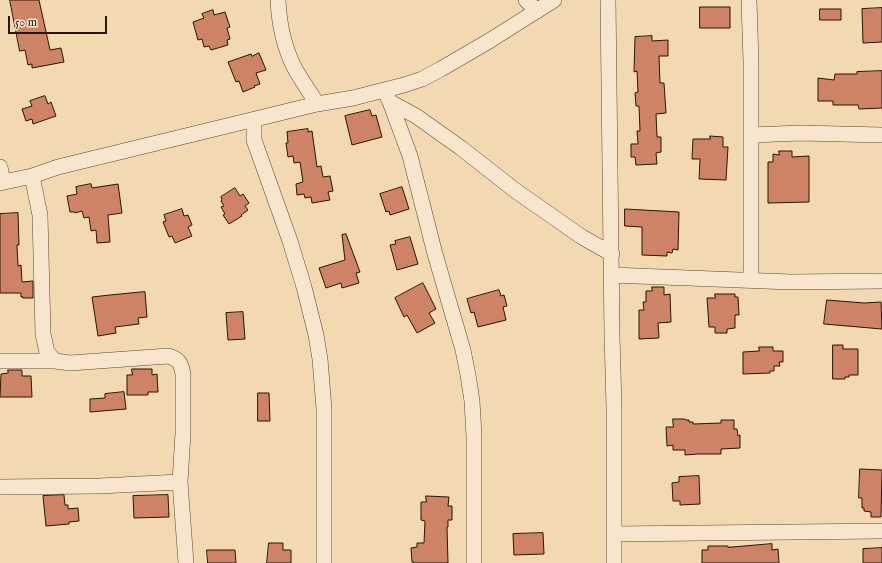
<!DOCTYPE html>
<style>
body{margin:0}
#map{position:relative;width:882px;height:563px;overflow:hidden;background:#f3d9b2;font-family:"IM FELL English",serif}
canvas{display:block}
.scale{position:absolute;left:8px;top:16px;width:99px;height:18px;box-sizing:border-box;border:2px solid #291500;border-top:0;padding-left:5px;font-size:12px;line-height:14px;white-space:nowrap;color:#291500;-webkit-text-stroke:3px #f7e6cd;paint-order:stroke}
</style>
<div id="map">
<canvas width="882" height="563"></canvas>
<div class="scale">50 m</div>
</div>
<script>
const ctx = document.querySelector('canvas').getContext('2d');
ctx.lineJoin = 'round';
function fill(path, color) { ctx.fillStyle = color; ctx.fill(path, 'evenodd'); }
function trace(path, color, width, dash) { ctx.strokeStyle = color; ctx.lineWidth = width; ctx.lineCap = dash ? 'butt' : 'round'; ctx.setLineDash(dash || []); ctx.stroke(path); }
const building = new Path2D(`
 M10 0H39L50 50 61 48 64 62 32 68V64L28 65 25 50 20 51Z
 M700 7H730V28H700Z
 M882 8V42L863 43 862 9Z
 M820 9H841V20H820Z
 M213 10 214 15 225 12 230 27 227 28 230 39 227 40 228 45 211 50 209 46 204 47 202 39 198 40 193 22 204 18 202 14Z
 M652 36V41L668 40V56H659L660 83H664L666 113 656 114 657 137H661V152L656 153 657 164 636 165 635 157H631V144H638L637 131H640L639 106H636L635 93 638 92 637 71 634 72 635 37Z
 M259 53 266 70 256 73 260 84 254 86 255 87 243 92 239 81 236 82 228 62 251 54 252 56Z
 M882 71V108L859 109 858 105H833V101H818V78L834 80 835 74H857V72Z
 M45 96 48 104 51 102 56 116 33 124 32 119 26 121 22 109 32 106 30 101Z
 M370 110 372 116 376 115 382 137 352 145 345 116Z
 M308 129V132L312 131 317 167 321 166 323 177 330 176 333 191 328 192 330 200 312 203 311 197 305 198 304 194 297 195 296 184 303 182 300 162 294 163 293 156 288 157 286 143H288L287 132Z
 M710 136 723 137V147H728L726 180 699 179 700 159H692L693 139H710Z
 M779 151H792V157L809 156V202L768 203V162H773V154L779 155Z
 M91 184 92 188 118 184 122 213 108 215 110 242 97 243 96 230 91 231 89 217 84 218 82 211 75 213V212H70L67 196 77 194 76 187Z
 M402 187 409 209 390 215 389 211 386 212 380 194Z
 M235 188 240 196 243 194 249 203 245 206 248 210 241 215 242 216 229 224 223 215 225 214 221 207 224 206 221 201 222 200 221 197Z
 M182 209 184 216 188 215 192 225 188 227 192 236 175 243 172 236 169 237 163 222 166 221 164 215Z
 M625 209 679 212 678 250 673 249 672 253 667 252V256L642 255V227L625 226Z
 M18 213 19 245H17L18 266 21 265 22 282 33 281V298H23V297H21V293H0V214Z
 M346 234 360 272 356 273 359 283 342 288 341 283 326 288 319 268 345 260 342 235Z
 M410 237 418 264 397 270 390 245 396 244 395 241Z
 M423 283 436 309 429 313 435 323 417 333 407 315 404 317 395 298Z
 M652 287H664V295L670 294 671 322 658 323 659 338 639 339V310H644L643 302H646V291H652Z
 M499 290 501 296 504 295 507 306 503 307 506 320 478 327 474 312 471 313 467 299Z
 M145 292 147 317 138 318 139 324 115 327 116 333 98 336 92 297 110 295Z
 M715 294H735V297H738L739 315H735V328L727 329V333H715V327H709L707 298H715Z
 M827 300 864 303 881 302 882 329 824 324Z
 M243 312 245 339 228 340 226 313Z
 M833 345H843V349H858V375H849V377H845V379H833Z
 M759 347H773V351H783V362H779L780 366H774V371H770V373L743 374V352L759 351Z
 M132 369H152V375L157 374 158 392H148V395H127V375H132Z
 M8 370H22V376H31L32 397H0L1 374 8 373Z
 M124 392 126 409 90 412V399L105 398V394Z
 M258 393H269L270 421H258Z
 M673 419H685L686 420H689V422H693V424L721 423V420H734V429H737L738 436 740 435V448L721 449V454H698L685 455V450H673V445L667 446 666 427H673Z
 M860 469 882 470 881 517H871V512L864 511V508H862V498H859Z
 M699 476 700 504 680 505V501H673L672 483 679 482V477Z
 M64 495 65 505H68V509L78 508 79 521 69 522V524L46 526 43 496Z
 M168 495 169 517 134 518 133 496Z
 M426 496 449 497 448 506H452V520H448V527H447L448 563H414V562H412L411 548 417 547V543H424L425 521 421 520V502H426Z
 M543 533 544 554 514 555 513 534Z
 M269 543H283V550H291V563H267Z
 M772 544V550L778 549 779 563H702V550H708V546H728V547Z
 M882 548V563H863V549Z
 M207 550H235L236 563H208Z`);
fill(building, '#ce8366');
trace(building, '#291500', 1);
const street = new Path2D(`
 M278 0C279 22 284 47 294 67 301 80 310 92 317 104
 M526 0 537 11
 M608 0 612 335 614 407V563
 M749 0 751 62V280
 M388 98 390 102 416 116 461 148 516 191 582 237 612 254
 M390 102 410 156 435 254 463 350 468 375 472 401 474 436V563
 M254 120V140L290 241 304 287 316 335 320 359 324 409V563
 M751 135 801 133 882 135
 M0 167 3 182
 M32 176 40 215 43 334 47 352 55 361 70 363 168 356C179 359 181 363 183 374V433L180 482 186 563
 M0 183 32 176 58 167 317 104 353 98 404 85 422 79 441 69 489 41 554 0
 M611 275 791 282 882 281
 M0 361H55
 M0 487 99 486 180 482
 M614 534 882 531`);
trace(street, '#5c462c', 16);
trace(street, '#f7e6cd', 15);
</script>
